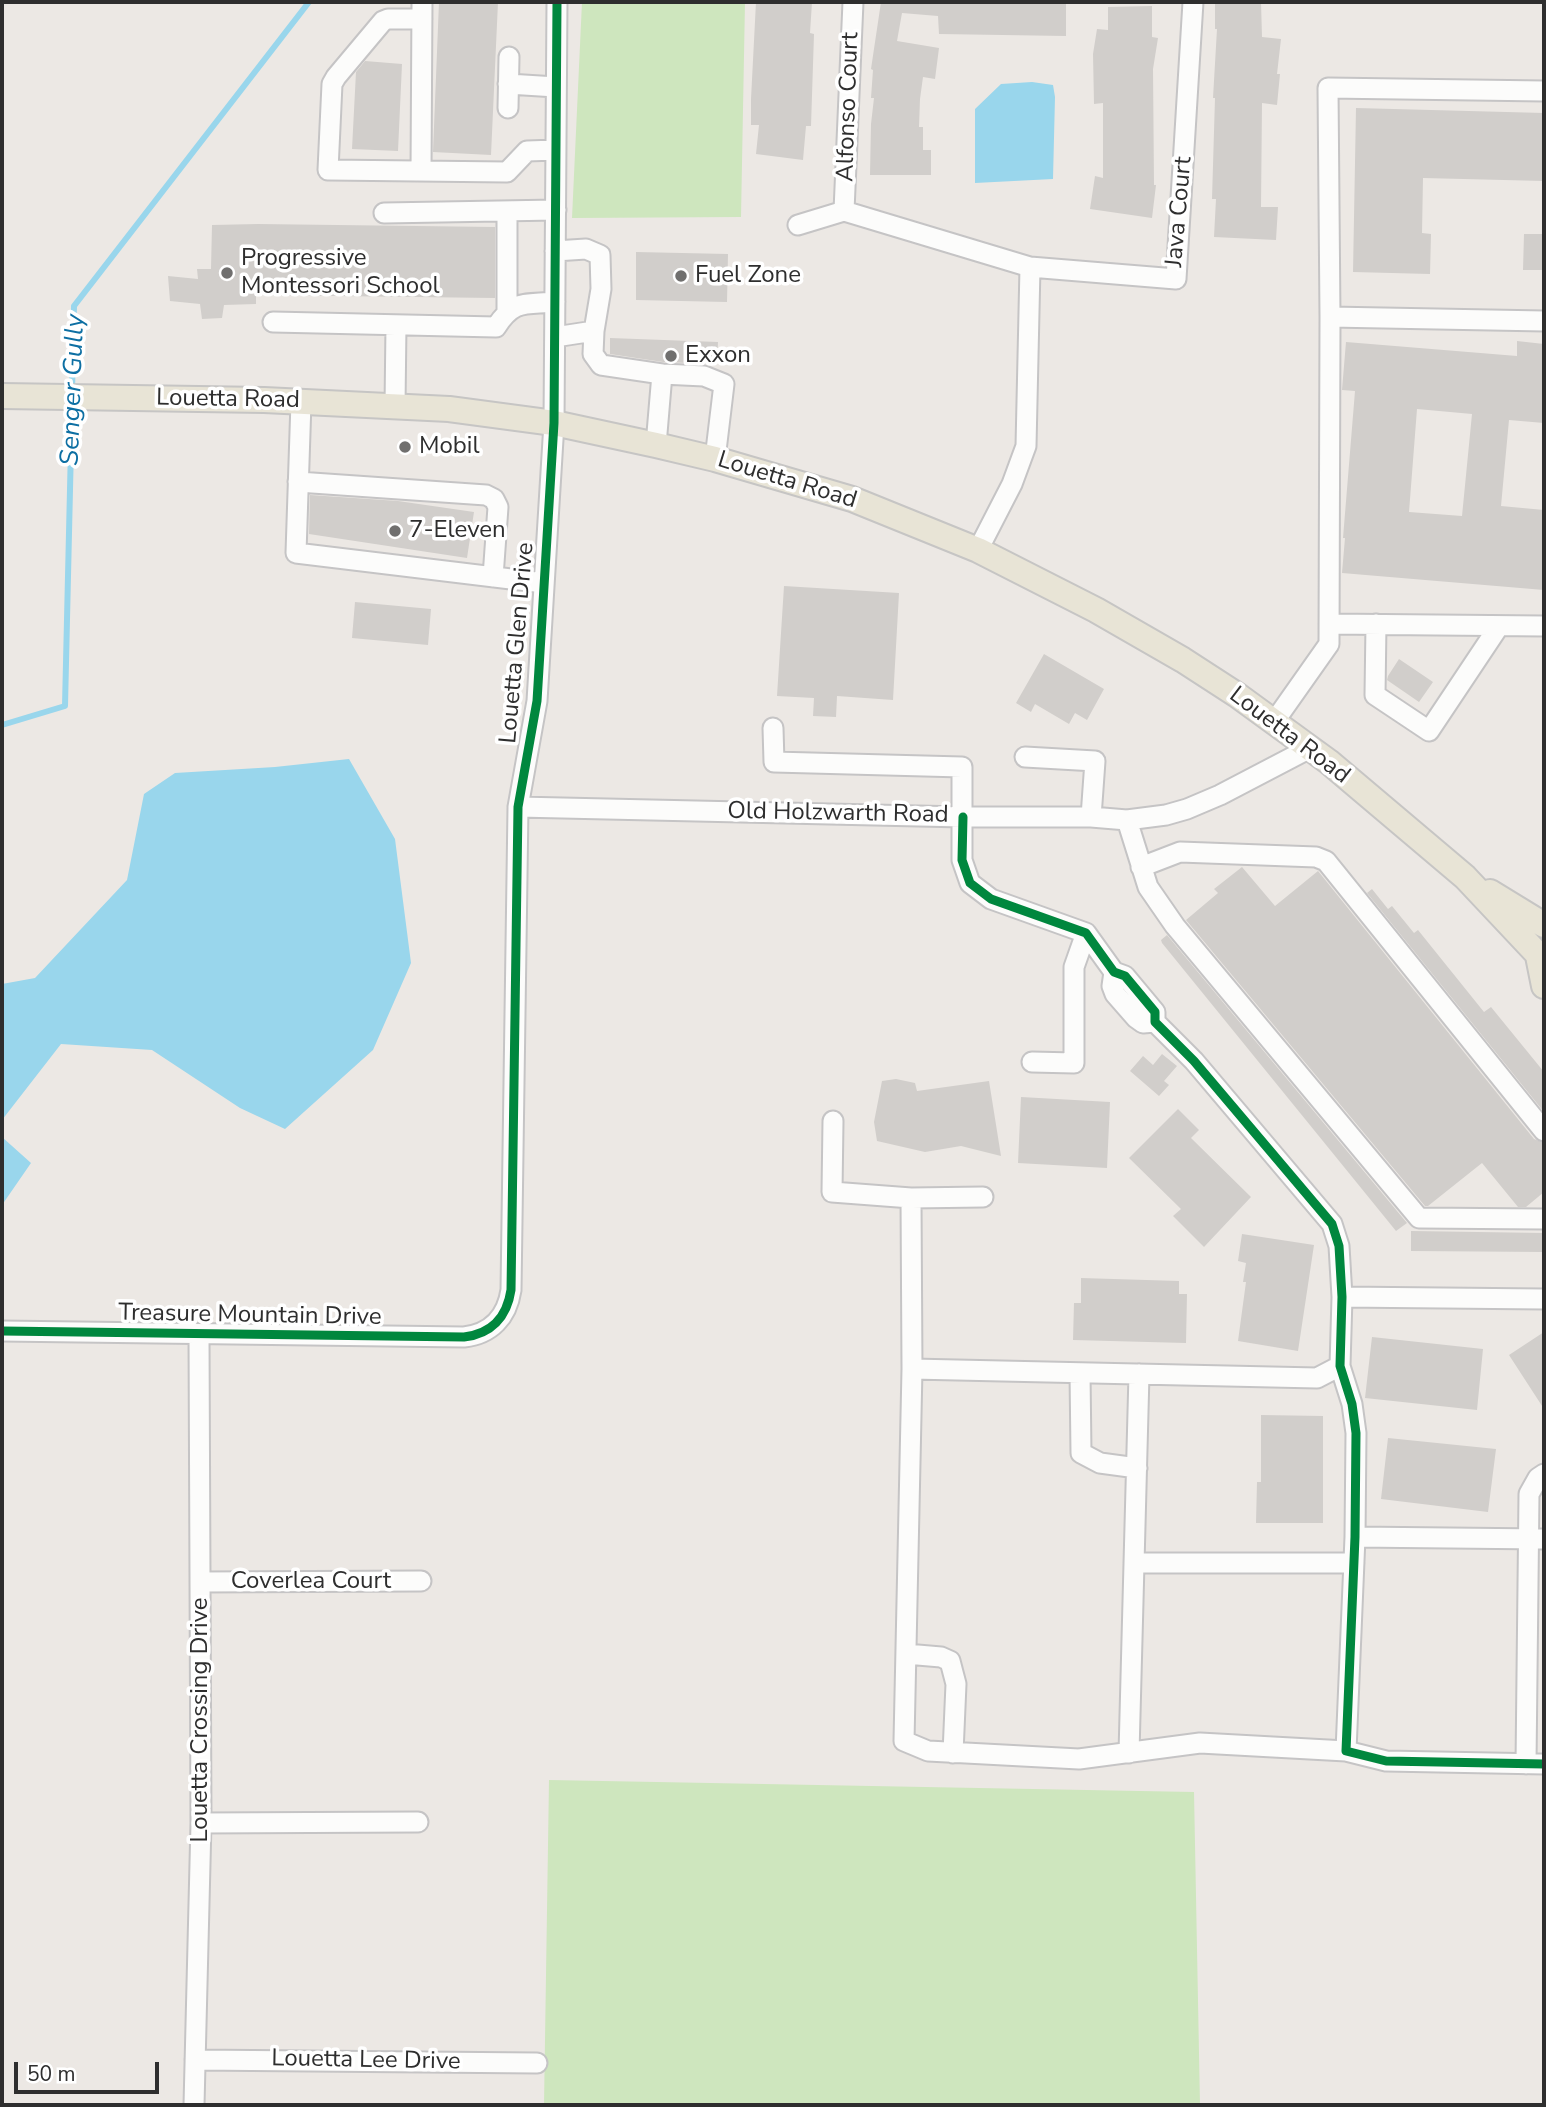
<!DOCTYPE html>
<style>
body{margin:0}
#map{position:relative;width:1546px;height:2107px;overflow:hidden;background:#ece8e4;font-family:"Nunito Sans",sans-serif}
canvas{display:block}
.frame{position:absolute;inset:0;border:4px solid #2e2e2e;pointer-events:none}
.scale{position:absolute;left:14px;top:2062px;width:145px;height:32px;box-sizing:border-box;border:4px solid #2e2e2e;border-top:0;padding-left:9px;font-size:21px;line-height:24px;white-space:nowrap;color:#2e2e2e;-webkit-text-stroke:5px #fff;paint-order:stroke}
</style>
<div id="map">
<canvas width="1546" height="2107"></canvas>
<div class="frame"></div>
<div class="scale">50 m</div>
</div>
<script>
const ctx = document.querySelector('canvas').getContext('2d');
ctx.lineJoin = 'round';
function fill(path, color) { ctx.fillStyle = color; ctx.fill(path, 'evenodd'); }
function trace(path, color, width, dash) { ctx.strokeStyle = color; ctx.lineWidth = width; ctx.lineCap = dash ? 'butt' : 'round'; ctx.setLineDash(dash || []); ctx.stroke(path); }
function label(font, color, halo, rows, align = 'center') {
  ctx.font = font + ' "Nunito Sans",sans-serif'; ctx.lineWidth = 7; ctx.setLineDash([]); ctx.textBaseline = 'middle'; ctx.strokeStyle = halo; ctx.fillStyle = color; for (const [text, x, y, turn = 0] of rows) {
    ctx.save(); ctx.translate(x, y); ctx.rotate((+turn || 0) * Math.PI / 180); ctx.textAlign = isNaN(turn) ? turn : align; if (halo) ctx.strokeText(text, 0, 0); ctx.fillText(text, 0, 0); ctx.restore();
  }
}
fill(new Path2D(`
 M582 2H745L741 217 572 218Z
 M549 1780 1194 1792 1200 2105H544Z`), '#cee6be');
fill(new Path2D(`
 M1032 82 1053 85 1055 97 1053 179 975 183V109L1001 84Z
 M349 759 395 839 411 963 373 1050 285 1129 240 1108 152 1050 61 1044 2 1120V984L35 978 127 880 144 794 175 773 275 767Z
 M2 1137 31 1163 2 1205Z`), '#99d6ec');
trace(new Path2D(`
 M72 392 74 306 309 2
 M2 725 65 706 72 403`), '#99d6ec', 6);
fill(new Path2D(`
 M439 2H498L491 155 433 152Z
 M756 2H812L810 33 814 34 811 126H806L803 160 756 154 759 125H751V99Z
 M881 2H1066V36L939 34 938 16 902 13 897 41 939 48 935 79 923 77 920 99 919 127H923V150H931V175H870L871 124 874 98H871L873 70 871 69Z
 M1215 2H1261L1262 37 1281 39 1277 74H1280L1277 105 1262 103 1261 207H1278L1276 240 1214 237 1216 199H1212L1215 98H1213L1217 29H1215Z
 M1152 6V37L1158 38 1153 69 1154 185H1156L1152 218 1090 209 1095 176 1103 178V103L1094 104 1093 54 1097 29 1108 30V7Z
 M365 61 402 64 398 151 352 149 356 72Z
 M1356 108 1544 113V181L1423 178 1422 233 1431 234 1430 274 1353 272Z
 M258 224 495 227V298L256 295V304L224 305 222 318 202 319 200 304 170 301 168 276 198 279 197 269H211L212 225Z
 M1524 234H1544V270H1523Z
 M636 252 728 254 727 302 636 300Z
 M610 338 718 342 717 364 663 362 610 354Z
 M1517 341 1544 344V423L1509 420 1501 506 1544 510V590L1342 573 1345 538H1343L1355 391 1342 390 1346 342 1517 356ZM1417 409 1472 414 1462 516 1409 512Z
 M310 495 398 501 474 512 467 558 309 534Z
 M784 586 899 593 893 700 837 696 836 717 813 716 814 698 777 696Z
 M355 602 431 609 428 645 352 638Z
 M1044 654 1104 689 1087 720 1075 713 1069 724 1035 704 1031 712 1016 703Z
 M1399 659 1433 682 1419 702 1387 680 1388 676Z
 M1242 867 1275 906 1318 871 1534 1139 1544 1143V1192L1526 1207H1518L1482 1163 1428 1206H1425L1186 920 1218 893 1214 889Z
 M1372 889 1388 909 1392 906 1414 933 1418 930 1484 1012 1491 1007 1544 1072V1112L1367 893Z
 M1167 935 1407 1223 1396 1231 1162 943 1161 940Z
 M1162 1054 1177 1066 1164 1081 1169 1085 1159 1096 1130 1071 1143 1056 1153 1065Z
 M896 1079 915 1083 917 1091 989 1081 1001 1156 961 1146 925 1152 877 1141 874 1122 882 1081Z
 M1021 1097 1110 1102 1107 1168 1018 1163Z
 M1178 1109 1199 1130 1191 1138 1251 1197 1204 1247 1173 1216 1181 1209 1129 1158Z
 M1411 1231 1544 1233V1252L1411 1251Z
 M1242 1234 1314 1245 1298 1351 1238 1341 1246 1282H1243L1246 1263 1238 1261Z
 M1081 1278 1179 1281V1294H1187L1186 1343 1073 1340 1074 1303H1081Z
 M1544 1332V1409L1509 1355Z
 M1372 1337 1483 1349 1477 1410 1365 1398Z
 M1261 1415 1323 1416V1523H1256L1257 1482H1261Z
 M1388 1438 1496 1449 1488 1512 1381 1499Z`), '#d1cecb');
const minor = new Path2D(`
 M422 19H388L383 21 336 77 332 84 328 170 507 172 527 151 556 150
 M508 84 556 87
 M508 108 509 57
 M421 171 422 2
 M844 211 853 2
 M384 213 556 210
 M798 225 844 211 1030 267 1176 279 1193 2
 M507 310V211
 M1330 317 1328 88 1544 91
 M273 322 496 327C514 299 525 305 555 302
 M594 331 593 354 601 365 662 374
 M555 337 594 331 601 289 600 255 586 249 555 251
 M301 402 296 553 544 583
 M395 406 396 325
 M656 445 662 374 704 376 724 384 715 459
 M298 482 486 495 494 499 498 507 493 577
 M978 550 1012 484 1026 446 1030 267
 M1329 624 1544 626
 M1376 624 1375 695 1429 731 1499 626
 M1274 722 1329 644 1330 317 1544 321
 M773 728 774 762 962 767V860L970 883 991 899 1086 933 1114 972 1125 976 1155 1012V1022L1194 1061 1332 1224 1339 1246 1342 1297 1340 1366 1352 1404 1356 1433 1355 1537 1346 1751 1386 1761 1544 1764
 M1025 757 1095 761 1091 817
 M518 807 963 817H1091L1127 820 1166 815 1187 809 1220 795 1310 748
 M1127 820 1148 887 1175 926 1419 1218 1544 1219
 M1141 867 1180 852 1316 857 1326 861 1544 1131
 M1114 972 1112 986 1115 994 1136 1018 1143 1023 1155 1022
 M1032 1062 1074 1063V967L1086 933
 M833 1121 832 1192 911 1198
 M1342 1297 1544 1299
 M2 1331 464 1337C491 1334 507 1317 511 1290L518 807 537 701 554 423 557 2
 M1340 1366 1317 1378 912 1369 904 1741 928 1751 1079 1759 1200 1743 1346 1751
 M912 1369 911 1198 983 1197
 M1080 1373 1081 1453 1100 1463 1137 1468
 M1355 1537 1544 1539
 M1134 1563H1354
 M201 1582 421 1581
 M906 1654 941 1657 950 1661 956 1684 953 1753
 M1129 1753 1139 1374
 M1526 1764 1529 1494 1538 1478 1544 1474
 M201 1823 418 1822
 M195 2060 537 2063
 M194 2105 201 1823 199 1335`);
const major = new Path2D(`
 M2 396 264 400 449 409 554 423 656 445 715 459 852 499 978 550 1096 610 1183 660 1237 695 1329 762 1465 877 1544 961
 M1490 892 1544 925
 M1538 956 1544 986`);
trace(minor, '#c5c4c5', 23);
trace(major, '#c6c5c4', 28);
trace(minor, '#fcfcfb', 19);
trace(major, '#e8e4d6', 24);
trace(new Path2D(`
 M963 817 962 860 970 883 991 899 1086 933 1114 972 1125 976 1155 1012V1022L1194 1061 1332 1224 1339 1246 1342 1297 1340 1366 1352 1404 1356 1433 1355 1537 1346 1751 1386 1761 1544 1764
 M2 1331 464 1337C491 1334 507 1317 511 1290L518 807 537 701 554 423 557 2`), '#00873e', 9);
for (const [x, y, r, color] of [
 [227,273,7,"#706f6e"],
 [681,276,7,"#706f6e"],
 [671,356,7,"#706f6e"],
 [405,447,7,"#706f6e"],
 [395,531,7,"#706f6e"]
]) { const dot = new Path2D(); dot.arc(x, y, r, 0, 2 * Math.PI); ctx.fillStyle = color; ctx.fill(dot); trace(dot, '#fff', 2.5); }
label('24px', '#2e2e2e', '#fff', [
 ["Alfonso Court",849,107,-88],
 ["Java Court",1180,212,-85],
 ["Louetta Road",228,400,1],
 ["Louetta Road",787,481,17],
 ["Louetta Glen Drive",518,643,-85],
 ["Louetta Road",1289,736,37],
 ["Old Holzwarth Road",838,814,1],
 ["Treasure Mountain Drive",250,1316,1],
 ["Coverlea Court",311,1582],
 ["Louetta Crossing Drive",201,1720,-90],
 ["Louetta Lee Drive",366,2061,1]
]);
label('24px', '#2e2e2e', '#fff', [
 ["Progressive",241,259],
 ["Montessori School",241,287],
 ["Fuel Zone",695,276],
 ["Exxon",685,356],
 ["Mobil",419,447],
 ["7-Eleven",409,531]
], 'left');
label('italic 26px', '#0d6fa3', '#fff', [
 ["Senger Gully",74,390,-88]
]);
</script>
